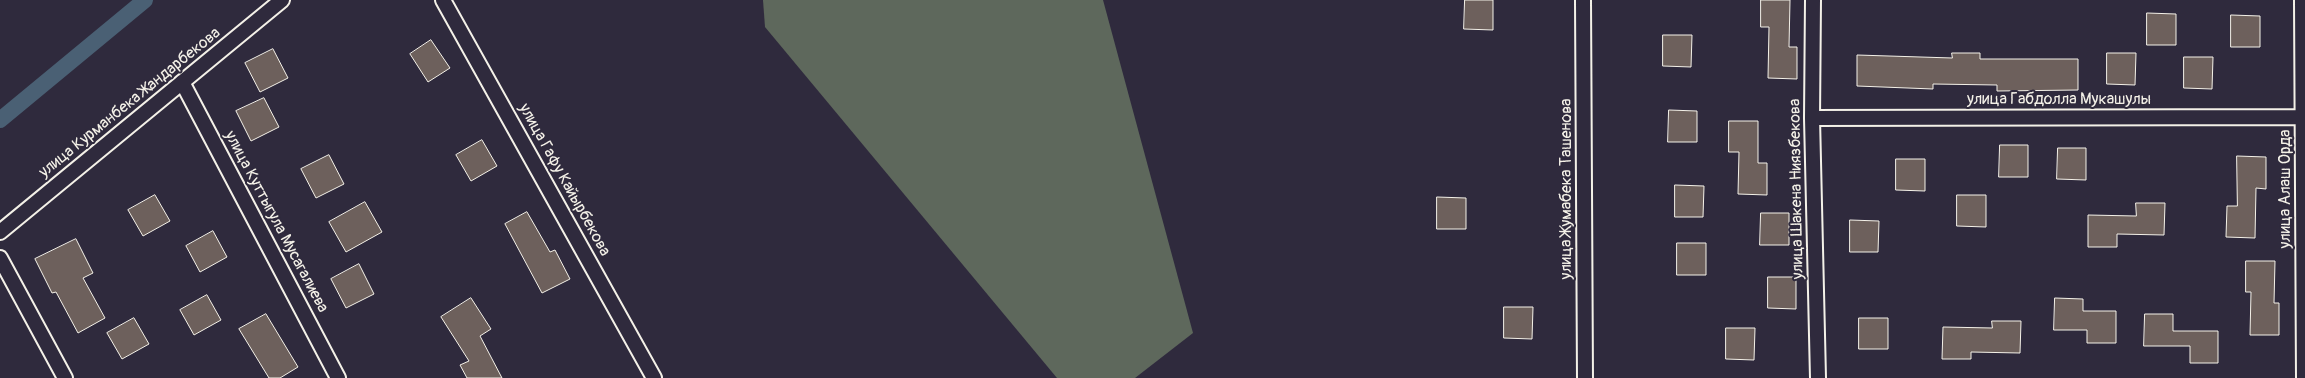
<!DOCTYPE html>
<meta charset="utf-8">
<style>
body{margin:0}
canvas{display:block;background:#2f2a3d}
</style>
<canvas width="2305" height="378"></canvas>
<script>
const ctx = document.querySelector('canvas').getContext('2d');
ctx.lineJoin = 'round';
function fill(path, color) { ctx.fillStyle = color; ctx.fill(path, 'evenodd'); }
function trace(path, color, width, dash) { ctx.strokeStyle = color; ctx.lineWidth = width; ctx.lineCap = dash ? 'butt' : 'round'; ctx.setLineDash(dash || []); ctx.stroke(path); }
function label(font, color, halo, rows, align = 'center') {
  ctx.font = font + ' Pangolin,sans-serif'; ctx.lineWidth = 4; ctx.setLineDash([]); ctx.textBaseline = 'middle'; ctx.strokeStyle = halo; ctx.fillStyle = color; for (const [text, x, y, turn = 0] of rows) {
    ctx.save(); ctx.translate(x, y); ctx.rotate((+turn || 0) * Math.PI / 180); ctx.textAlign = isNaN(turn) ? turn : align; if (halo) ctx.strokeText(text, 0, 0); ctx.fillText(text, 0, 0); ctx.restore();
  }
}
fill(new Path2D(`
 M763 0H1103L1193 333 1135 378H1057L765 27Z`), '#5e685c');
trace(new Path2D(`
 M0 120 145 0`), '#4a6074', 16);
const building = new Path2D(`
 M1465 0H1493V30L1464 29Z
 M1761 0H1790L1789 47H1797V79L1768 78 1769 27H1761Z
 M2147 13 2176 14V45H2147Z
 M2231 15 2260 16V47H2231Z
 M1663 35H1692L1691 67 1663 66Z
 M431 40 450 68 428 82 410 54Z
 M273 49 288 78 260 92 245 63Z
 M1952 53H1980V59H2078V90L1997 91V85L1933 84V89L1857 86V55L1952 58Z
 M2107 53H2136L2135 85 2107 84Z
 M2184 57H2213L2212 89 2184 88Z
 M264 98 279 127 251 141 236 111Z
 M1669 110 1697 111V142H1668Z
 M1729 121H1758V163H1767V195L1738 194 1739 152H1729Z
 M482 140 497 166 471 181 456 155Z
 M2000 145H2028V177H1999Z
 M2058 148H2086V180L2057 179Z
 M329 155 344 184 316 198 301 169Z
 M2237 156 2266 157V189L2256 188 2255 238 2226 237 2227 206H2237Z
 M1896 159H1925V191L1896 190Z
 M1675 185 1704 186 1703 217H1675Z
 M155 195 170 221 143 236 128 210Z
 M1957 195H1986V227L1957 226Z
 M1437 197 1466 198V229H1437Z
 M365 202 382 232 346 252 329 222Z
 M2136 203H2165L2164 235 2117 234V247H2088V215L2136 216Z
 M527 212 550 252 555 250 570 279 542 293 505 224Z
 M1761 213H1789V245H1760Z
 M1850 220 1879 221 1878 252H1850Z
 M213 231 227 257 200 272 186 246Z
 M76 239 93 273 83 278 105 318 78 333 56 292 52 293 35 259Z
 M1677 243H1706V275H1677Z
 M2246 261H2275L2274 303H2279V335H2250L2251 292H2246Z
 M359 264 374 294 346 308 331 279Z
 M1768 277H1796V309L1768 308Z
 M207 295 221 320 194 335 180 310Z
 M471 298 491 329 480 336 502 378H467L460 365 469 361 441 317Z
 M2055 298 2083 299V311H2116V343H2087V330H2054Z
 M1504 307H1533L1532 339 1504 338Z
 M266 314 298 367 280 378H269L239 329Z
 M2145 314H2173V331H2218V363H2190V346H2144Z
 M134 318 149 344 122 359 107 333Z
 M1859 318H1888V349H1859Z
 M1992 321H2021L2020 353 1971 352V359H1942L1943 327 1992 328Z
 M1726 328H1755L1754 360 1726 359Z`);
fill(building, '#6d605c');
trace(building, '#f4f1e8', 1);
const minor = new Path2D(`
 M443 0 654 378
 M1583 0 1585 378
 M1813 0 1812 118 1818 378
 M2302 0 2304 378
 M182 82 338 378
 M1812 118 2305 117
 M0 232 282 0
 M0 258 65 378`);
trace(minor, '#f4f1e8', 18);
trace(minor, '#2f2a3d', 14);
label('16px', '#f4f1e8', '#2f2a3d', [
 ["улица Габдолла Мукашулы",2059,100],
 ["улица Курманбека Жандарбекова",130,103,-39],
 ["улица Гафу Кайырбекова",564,180,61],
 ["улица Жумабека Ташенова",1567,189,-90],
 ["улица Шакена Ниязбекова",1797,189,-91],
 ["улица Алаш Орда",2286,189,-90],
 ["улица Куттыгула Мусагалиева",276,222,62]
]);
</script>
